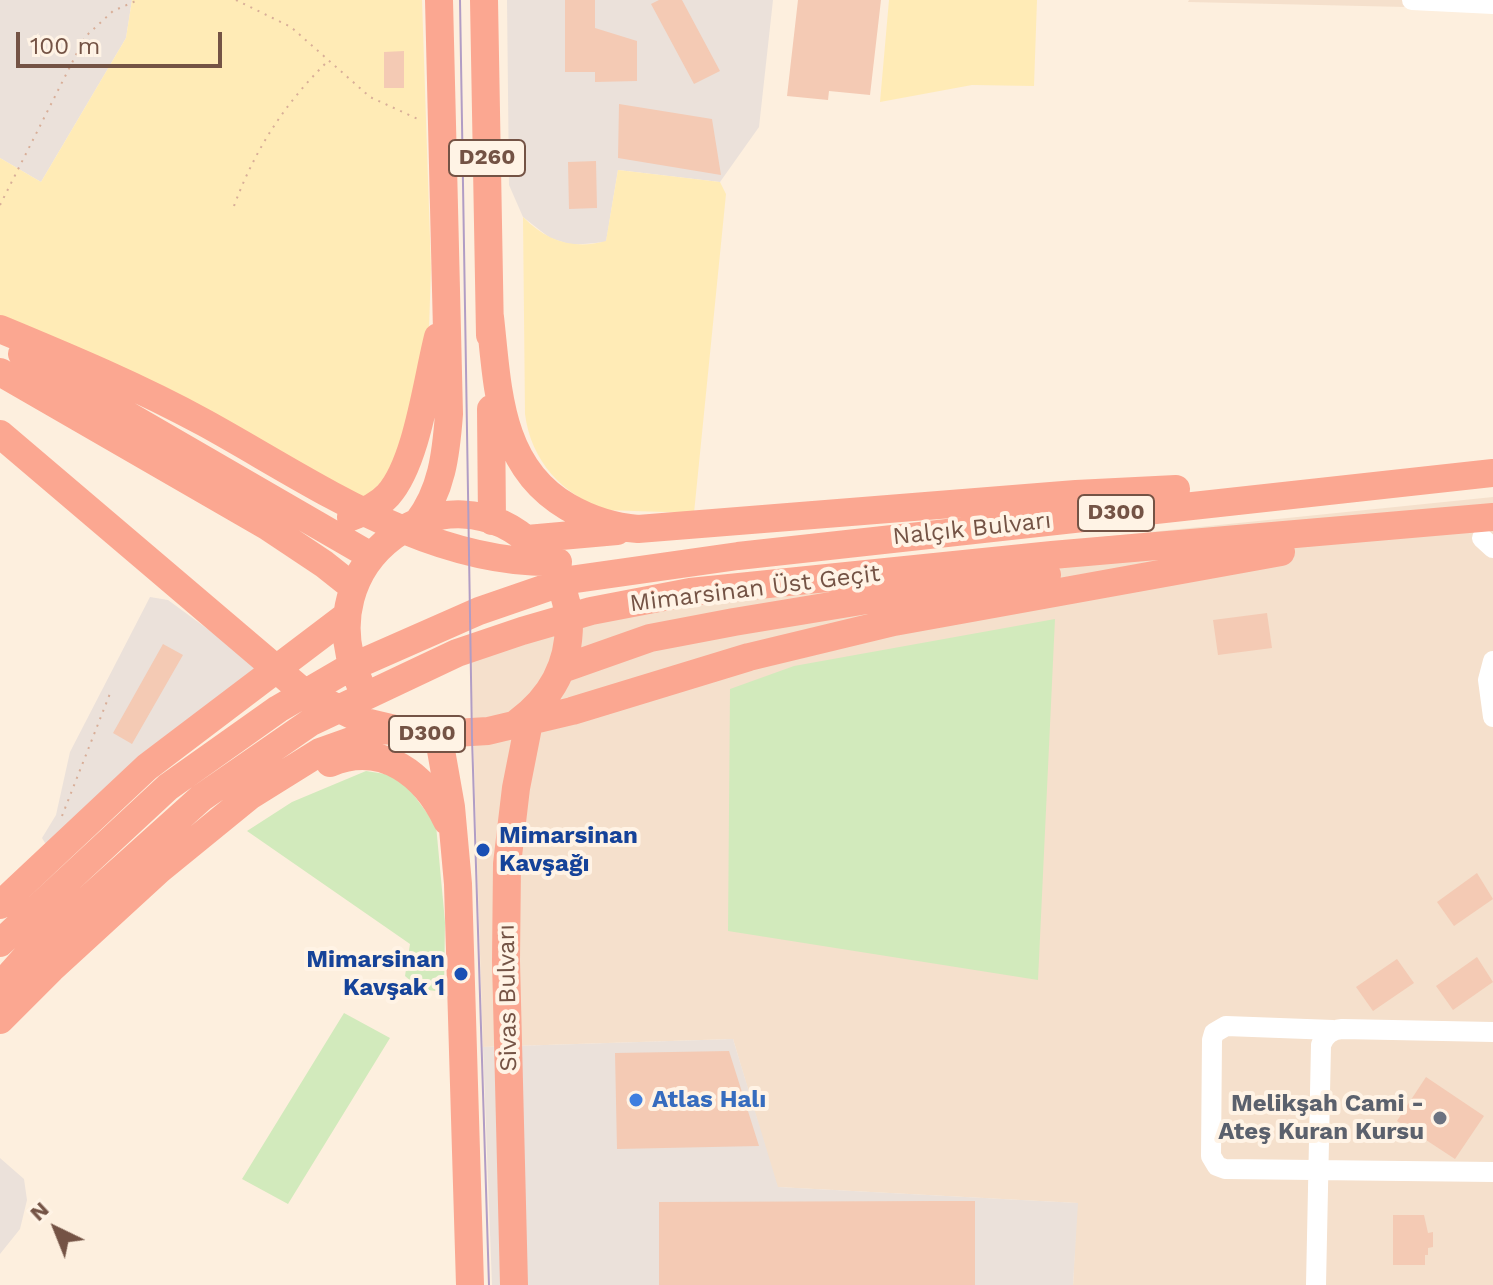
<!DOCTYPE html>
<meta charset="utf-8">
<style>
body{margin:0}
#map{position:relative;width:1493px;height:1285px;overflow:hidden;background:#fdefde;font-family:"Work Sans",sans-serif}
canvas{display:block}
.north{position:absolute;left:16px;top:1189px;width:80px;height:80px;-webkit-text-stroke:6px #fff3e5;paint-order:stroke;rotate:317deg;font-size:22px;font-weight:700;line-height:32px;text-align:center;color:#745345}
.north::after{content:'';display:block;margin:auto;width:28px;height:36px;background:#745345;clip-path:polygon(50% 0,100% 100%,50% 72%,0 100%)}
.scale{position:absolute;left:16px;top:32px;width:206px;height:36px;box-sizing:border-box;border:4px solid #745345;border-top:0;padding-left:10px;font-size:24px;line-height:28px;white-space:nowrap;color:#745345;-webkit-text-stroke:6px #fff3e5;paint-order:stroke}
</style>
<div id="map">
<canvas width="1493" height="1285"></canvas>
<div class="north">N</div>
<div class="scale">100 m</div>
</div>
<script>
const ctx = document.querySelector('canvas').getContext('2d');
ctx.lineJoin = 'round';
function fill(path, color) { ctx.fillStyle = color; ctx.fill(path, 'evenodd'); }
function trace(path, color, width, dash) { ctx.strokeStyle = color; ctx.lineWidth = width; ctx.lineCap = dash ? 'butt' : 'round'; ctx.setLineDash(dash || []); ctx.stroke(path); }
function label(font, color, halo, rows, align = 'center') {
  ctx.font = font + ' "Work Sans",sans-serif'; ctx.lineWidth = 8; ctx.setLineDash([]); ctx.textBaseline = 'middle'; ctx.strokeStyle = halo; ctx.fillStyle = color; for (const [text, x, y, turn = 0] of rows) {
    ctx.save(); ctx.translate(x, y); ctx.rotate((+turn || 0) * Math.PI / 180); ctx.textAlign = isNaN(turn) ? turn : align; if (halo) ctx.strokeText(text, 0, 0); ctx.fillText(text, 0, 0); ctx.restore();
  }
}
fill(new Path2D(`
 M1189 0H1493V9L1188 2Z
 M1493 497V1285H1073L1077 1203 777 1187 733 1039 483 1047 470 637 710 577Z`), '#f5e0cc');
fill(new Path2D(`
 M0 0H132L126 38 41 182 0 158Z
 M507 0H773L759 127 720 182 618 170 606 242 572 245 550 238 523 217 509 185Z
 M150 597 168 600 262 669 50 851 42 838 56 815 70 752Z
 M733 1039 778 1187 1078 1203 1073 1285H492L483 1047Z
 M0 1158 24 1179 27 1200 20 1229 0 1254Z`), '#ebe1da');
fill(new Path2D(`
 M1055 619 1038 980 728 931 730 689 794 666Z
 M366 771 385 774 404 782 436 825 445 922 444 992 420 989 405 976 410 944 247 831 292 802Z
 M344 1013 390 1038 288 1204 242 1179Z`), '#d2eabc');
fill(new Path2D(`
 M132 0H422L431 269 429 328 399 463 364 500 0 315V158L41 182 126 38Z
 M889 0H1037L1034 86 972 85 880 102Z
 M618 170 720 182 726 194 694 513 605 510C562 494 531 461 525 414L523 217C546 241 574 250 606 241Z`), '#ffebb6');
fill(new Path2D(`
 M565 0H595V28L637 41V81L595 82V72H565Z
 M659 0H682L720 71 694 84 651 4Z
 M798 0H881L870 95 829 91 828 100 787 96Z
 M404 51V88H384V52Z
 M619 104 712 119 721 175 618 158Z
 M596 161 597 208 569 209 568 162Z
 M1267 613 1272 648 1218 655 1213 620Z
 M163 644 183 655 132 744 113 733Z
 M1477 873 1493 899 1454 926 1437 902Z
 M1477 957 1493 982 1453 1010 1436 986Z
 M1397 959 1414 983 1373 1011 1356 987Z
 M729 1051 759 1146 617 1149 615 1053Z
 M1426 1077 1484 1116 1455 1159 1397 1121Z
 M933 1201H975V1285H659V1202Z
 M1393 1215H1424L1428 1233 1433 1232V1247L1428 1248V1255H1425V1265H1393Z`), '#f4cab4');
trace(new Path2D(`
 M236 0 291 27 370 97 420 120
 M0 205 85 37 113 11 138 0
 M234 206C255 149 285 103 328 61
 M62 816 111 691`), '#d8ae98', 2, [2, 6]);
trace(new Path2D(`
 M1412 0 1493 4
 M1482 538 1493 548
 M1493 661 1488 680 1493 717
 M1333 1030 1226 1026 1214 1033 1212 1040 1211 1156 1217 1166 1225 1169 1493 1172
 M1316 1285 1321 1045C1325 1034 1332 1030 1342 1029L1493 1032`), '#fff', 20);
trace(new Path2D(`
 M484 0 490 335
 M490 317C498 388 498 467 568 507 589 519 613 527 638 529L1076 494 1176 489
 M0 329C70 358 139 387 205 423 314 483 428 566 558 562
 M22 354 371 556
 M0 372 267 526 324 564 353 587
 M491 409 492 521
 M0 434 301 690 366 722 421 735 488 731 572 711 749 657 894 622 1281 552
 M351 517C364 512 378 506 388 495 417 463 427 380 438 337
 M417 523C442 491 446 454 449 414L439 0
 M527 539 617 531
 M562 669 650 638 734 622 909 593 1047 575
 M360 684C302 561 447 459 536 548 556 569 568 595 569 624 569 665 551 698 518 722
 M439 739 451 807 458 884 470 1285
 M330 763C383 741 425 775 447 821
 M0 905 147 767 345 617
 M0 943 168 787 278 709 345 670 479 611 569 580 738 556 1493 473
 M0 986 33 949 201 798 311 722 457 653 522 631 591 611 690 592 1052 555 1493 517
 M0 1020 51 969 159 870 251 795 320 752 382 730 393 731
 M514 1285 506 961 507 864 516 788 531 712`), '#fba791', 28);
trace(new Path2D(`
 M460 0 472 738 489 1285`), '#b19dc5', 2);
for (const [x, y, r, color] of [
 [483,850,8,"#1a4fb4"],
 [461,974,8,"#1a4fb4"],
 [636,1100,8,"#3f7fe0"],
 [1440,1118,8,"#6b7280"]
]) { const dot = new Path2D(); dot.arc(x, y, r, 0, 2 * Math.PI); ctx.fillStyle = color; ctx.fill(dot); trace(dot, '#fff3e5', 3); }
for (const [x, y, w] of [
 [487,158,76],
 [1116,513,76],
 [427,734,76]
]) { const box = new Path2D(); box.roundRect(x - w / 2, y - 18, w, 36, 6); ctx.fillStyle = '#fff3e5'; ctx.fill(box); trace(box, '#745345', 2); }
label('bold 22px', '#745345', null, [
 ["D260",487,158],
 ["D300",1116,513],
 ["D300",427,734]
]);
label('24px', '#745345', '#fff3e5', [
 ["Nalçık Bulvarı",972,529,-6],
 ["Mimarsinan Üst Geçit",755,589,-7],
 ["Sivas Bulvarı",508,998,-91]
]);
label('bold 24px', '#164399', '#fff3e5', [
 ["Mimarsinan",499,836],
 ["Kavşağı",499,864],
 ["Mimarsinan",445,960,"right"],
 ["Kavşak 1",445,988,"right"]
], 'left');
label('bold 24px', '#366cbe', '#fff3e5', [
 ["Atlas Halı",652,1100]
], 'left');
label('bold 24px', '#5b616d', '#fff3e5', [
 ["Melikşah Cami -",1424,1104],
 ["Ateş Kuran Kursu",1424,1132]
], 'right');
</script>
